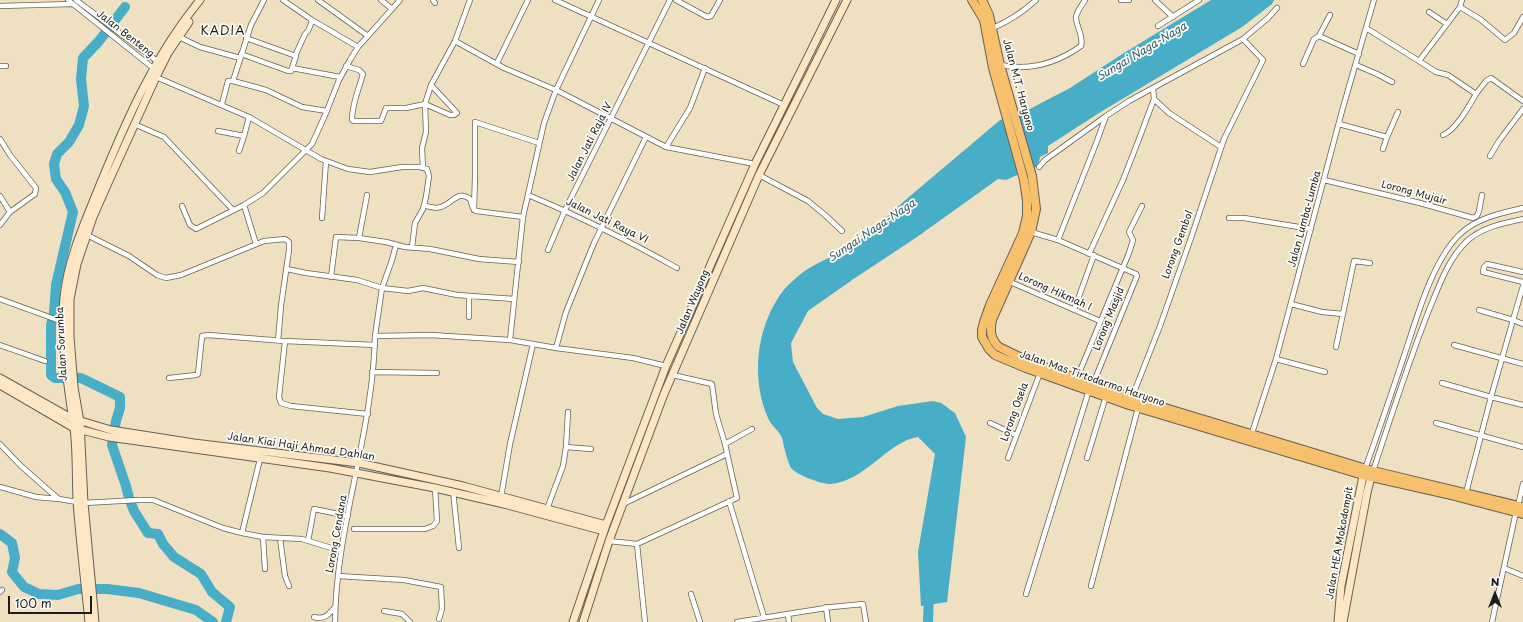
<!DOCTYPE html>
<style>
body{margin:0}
#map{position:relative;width:1523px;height:622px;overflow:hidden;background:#eee0c0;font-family:"Playpen Sans",sans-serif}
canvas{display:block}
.north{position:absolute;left:1475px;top:574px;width:40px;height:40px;-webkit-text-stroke:3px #fdfcf7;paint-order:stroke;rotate:0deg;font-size:11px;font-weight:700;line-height:16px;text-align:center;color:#1c1c1c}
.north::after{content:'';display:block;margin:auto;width:14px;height:18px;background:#1c1c1c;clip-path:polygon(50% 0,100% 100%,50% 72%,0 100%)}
.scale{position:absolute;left:8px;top:596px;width:84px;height:18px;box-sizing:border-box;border:2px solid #1c1c1c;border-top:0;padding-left:5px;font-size:12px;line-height:14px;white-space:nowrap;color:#1c1c1c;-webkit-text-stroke:3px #fdfcf7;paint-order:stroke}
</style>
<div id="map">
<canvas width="1523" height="622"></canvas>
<div class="north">N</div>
<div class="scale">100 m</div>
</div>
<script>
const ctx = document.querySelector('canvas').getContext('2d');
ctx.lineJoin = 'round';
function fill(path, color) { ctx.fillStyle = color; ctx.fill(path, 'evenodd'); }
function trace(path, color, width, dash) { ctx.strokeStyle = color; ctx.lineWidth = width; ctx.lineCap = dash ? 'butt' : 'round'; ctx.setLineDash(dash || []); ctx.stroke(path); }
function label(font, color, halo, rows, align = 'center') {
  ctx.font = font + ' "Playpen Sans",sans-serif'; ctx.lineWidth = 3.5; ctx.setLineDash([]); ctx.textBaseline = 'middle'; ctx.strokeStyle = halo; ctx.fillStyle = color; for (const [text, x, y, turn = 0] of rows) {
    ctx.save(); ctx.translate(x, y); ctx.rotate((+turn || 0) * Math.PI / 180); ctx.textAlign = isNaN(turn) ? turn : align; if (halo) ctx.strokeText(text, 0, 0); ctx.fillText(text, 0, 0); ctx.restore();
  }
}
fill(new Path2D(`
 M1211 0H1274L1272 4 1242 27 1099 113 1048 146V153L1040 157 1038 166 1006 180 998 179 917 237 852 280 808 311 791 343 793 362 817 408 823 414 838 419 863 417 898 406 933 401 941 403 955 413 966 437 947 602 921 606 918 552 935 454 918 437C888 441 865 482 830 484 821 484 797 475 791 468 787 461 784 446 782 438 779 430 771 426 768 418 751 379 756 330 780 295 785 287 795 279 802 273 819 260 843 254 860 240 877 227 893 211 909 197 939 171 970 146 1000 120L1024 112 1070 88 1124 53Z`), '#48adc7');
trace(new Path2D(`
 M125 7 99 41 83 58 81 79 84 106 79 125 69 142 57 154 54 164 56 179 65 192 73 212 56 285 54 313 51 325V375L55 378H81L120 397V408L116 421 112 445 126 486 129 498 134 511 148 533 158 534 163 544 174 557 201 574 212 592 230 607 226 622
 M0 534 12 543 15 558 12 572 24 587 39 594 58 595 78 589H107L139 593 196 610 213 622
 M928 622 929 592`), '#48adc7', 10);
const street = new Path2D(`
 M68 0 153 68
 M76 0 157 61
 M283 0 312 20 358 47
 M318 0 368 36
 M381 0 392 9
 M433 0 435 3
 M555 0 784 105
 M676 0 707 17 711 16 720 0
 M1121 0H1129
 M1155 0 1173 17
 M0 6 72 4
 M1460 7 1462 0
 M1429 12 1447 24
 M1330 15 1319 36 1359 54
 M1158 26 1199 0
 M993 28C1009 21 1023 12 1036 0
 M1366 28 1419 61 1460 7 1480 19 1505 40 1514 33 1523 17
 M179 37 200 47 240 58
 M246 38 296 56 292 68
 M455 41 504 68 556 90 666 147 755 164
 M241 54 288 71H291L292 68 340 77
 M295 56 305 34 308 31 312 21
 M1419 61 1436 72 1448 75 1476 94 1486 81 1491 78 1523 101
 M497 63 528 0
 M1303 64 1314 39 1319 36
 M1000 65C1029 71 1057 63 1081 46 1084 36 1076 27 1076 17 1077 11 1082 5 1085 0
 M1356 65 1377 74 1392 82
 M0 66H6
 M346 66 359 70 363 74C359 89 352 103 352 120L354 121H381L386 108H406L425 104 450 115H454L457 113 431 85
 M156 77 249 117 321 159 348 169 370 172 402 167H420L427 169 429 176 426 197 423 209 415 223 412 247
 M233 81 266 90 302 107 327 111
 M1154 99 1169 113 1221 147
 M222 104 228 81H233L251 25 264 0
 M134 124 164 137 233 210
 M1339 124 1387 137 1398 112
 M218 131 244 136
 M1443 135C1456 130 1469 106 1476 94
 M0 139 10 155 36 188 35 194 10 212
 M666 147 690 108 705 68
 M1383 149 1387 137
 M239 151 244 136 249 117
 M1490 156 1499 141 1523 109
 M1039 167 1045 160 1106 116 1129 101 1243 39 1268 18 1277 8
 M423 168 422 148 426 132 425 104 431 85 455 41 470 0
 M759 175 808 201 825 215 842 231
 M1324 180 1420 203 1473 218 1477 216 1479 211 1482 195
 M367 195 359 238 386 242 405 247 430 249 479 259 519 262
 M528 195C579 216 629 241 677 268
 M0 196 10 212 0 225
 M244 205 256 244
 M424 205C450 217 453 186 470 199L473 208 476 211 523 217
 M182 206 190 225 196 229 244 205 263 193 312 144 326 113 339 80 350 60 358 47 400 0
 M474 210 475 177V122L539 143
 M322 218 326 161
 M1229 218H1244L1311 229
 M1031 232 1058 240 1136 274 1137 276 1093 384
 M87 235 129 256 157 275 166 278 181 275 264 241 285 239 289 242V250L281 306 278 341
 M1058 240 1097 141 1106 116
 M548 250 565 210 670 0
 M1089 254 1123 180 1139 139 1154 99 1153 88
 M287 269 306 273 357 280 382 288 408 291 423 288 457 295 514 299
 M1523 272 1487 264 1484 267 1483 272 1523 282
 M331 277 336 237 359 238
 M1008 281 1100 321
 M1523 286 1513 320 1523 324
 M469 296V317
 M0 299 63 322
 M1291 304 1322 312 1343 314
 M1074 310 1094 255
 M375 336 382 288 392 260 396 245
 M510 340 523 217 544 123 556 90 599 0
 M285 341 279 397 281 403 291 406 368 414
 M0 345 45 361
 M1454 345 1523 364
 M1336 347 1354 261 1370 263
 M556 348 566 312 594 243 646 137
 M1276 359 1325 372
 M372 372 437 373
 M169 378 196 375 198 374 202 336 208 335 285 341 375 345
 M1077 378 1129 253 1133 240 1129 232 1142 206
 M1442 383 1491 397 1513 320 1479 310
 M1131 400 1160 326 1192 235 1224 139 1263 60 1243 39
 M990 423 1016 435
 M1436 423 1523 447
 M1251 436 1276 359 1342 111 1374 0
 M0 444 21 466 54 495 59 499 77 502
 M725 444 752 429
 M566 447 591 449
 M1008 458 1040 373
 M1087 458 1106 396
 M1365 469C1379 430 1392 392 1405 353 1417 317 1432 262 1459 235 1476 218 1501 213 1523 208
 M1373 471C1391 417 1408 363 1429 310 1439 286 1448 259 1467 241 1482 227 1504 223 1523 219
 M0 487 36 497 59 499
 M453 491 459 548
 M1466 493 1491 397 1523 405
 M501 497 510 444 533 344
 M729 501 764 617
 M84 503 138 500H153L223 528 242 533 263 537 302 539 341 551
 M623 504 727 454
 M1518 506 1523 484
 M547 509 563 466 566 447 568 412
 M354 529H425L433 526 437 521 435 488
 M242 533 260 459
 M263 537 265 569
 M280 538 285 576 289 586
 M308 541 314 509 348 516
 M609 541 637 544 737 498 725 444 716 414 712 384 673 375
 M637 544 645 622
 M1504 568 1523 576
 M338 576 404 580 441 587 442 609 439 619
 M1091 586 1138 408
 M0 592 2 590
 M691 594 700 622
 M1026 594 1089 390
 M826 607 828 622
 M384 611 402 614 410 622
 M788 614 789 622
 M314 617C325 620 329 614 335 607
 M335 622C336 525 373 433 375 336L431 335 510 340 556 348 633 358 666 366
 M737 622 832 607 863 604 866 622
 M1492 622 1516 512`);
const secondary = new Path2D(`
 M0 378 71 418 111 430 194 443 359 463 463 486 606 525
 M0 385 74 428 109 437 330 468 435 488 504 504 604 531
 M89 622C85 582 80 541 77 501 76 477 77 452 74 428 68 385 60 341 64 297 68 259 85 222 99 187 126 121 154 56 200 0
 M95 622 84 503 80 422 74 387 70 337V299L77 264 93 217 108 183 156 77 168 53 189 22
 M573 622 606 525 666 366 755 164 836 0
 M583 622 609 541 664 394 759 175 847 0
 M1338 622 1341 586 1364 471
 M1343 622 1367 493 1372 473`);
const highway = new Path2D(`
 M972 0 984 20 993 68 1024 180 1027 201V216L1023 233 990 305 984 322 982 330V337L989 349 995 355 1026 368 1129 405 1363 475 1447 494 1523 514
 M982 0 989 15 1000 65 1032 176 1036 209 1031 232 992 320C990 330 990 339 999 347L1030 362 1132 398 1373 471 1523 507`);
trace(street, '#666155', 6);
trace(secondary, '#666155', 9);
trace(highway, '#666155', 10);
trace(street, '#fff', 4.5);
trace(secondary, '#fce6c4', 7);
trace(highway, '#f7c06c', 8);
label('10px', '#1c1c1c', '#fdfcf7', [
 ["Jalan Benteng",125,34,38],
 ["Jalan M.T. Haryono",1018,85,75],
 ["Jalan Jati Raja IV",590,142,-63],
 ["Lorong Mujair",1414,193,15],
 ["Jalan Lumba-Lumba",1305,219,-75],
 ["Jalan Jati Raya VI",607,221,26],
 ["Lorong Gembol",1178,245,-70],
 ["Lorong Hikmah I",1055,292,24],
 ["Jalan Wayong",693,302,-67],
 ["Lorong Masjid",1109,319,-68],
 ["Jalan Sorumba",62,344,-93],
 ["Jalan Mas Tirtodarmo Haryono",1092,379,19],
 ["Lorong Osela",1015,412,-70],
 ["Jalan Kiai Haji Ahmad Dahlan",301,447,8],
 ["Lorong Cendana",337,534,-80],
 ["Jalan HEA Mokodompit",1340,543,-80]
]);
label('italic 11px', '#305d69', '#fdfcf7', [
 ["Sungai Naga-Naga",1142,52,-31],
 ["Sungai Naga-Naga",872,231,-34]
]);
ctx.letterSpacing = '1px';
label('12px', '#1c1c1c', '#fdfcf7', [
 ["KADIA",223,32]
]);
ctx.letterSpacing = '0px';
</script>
